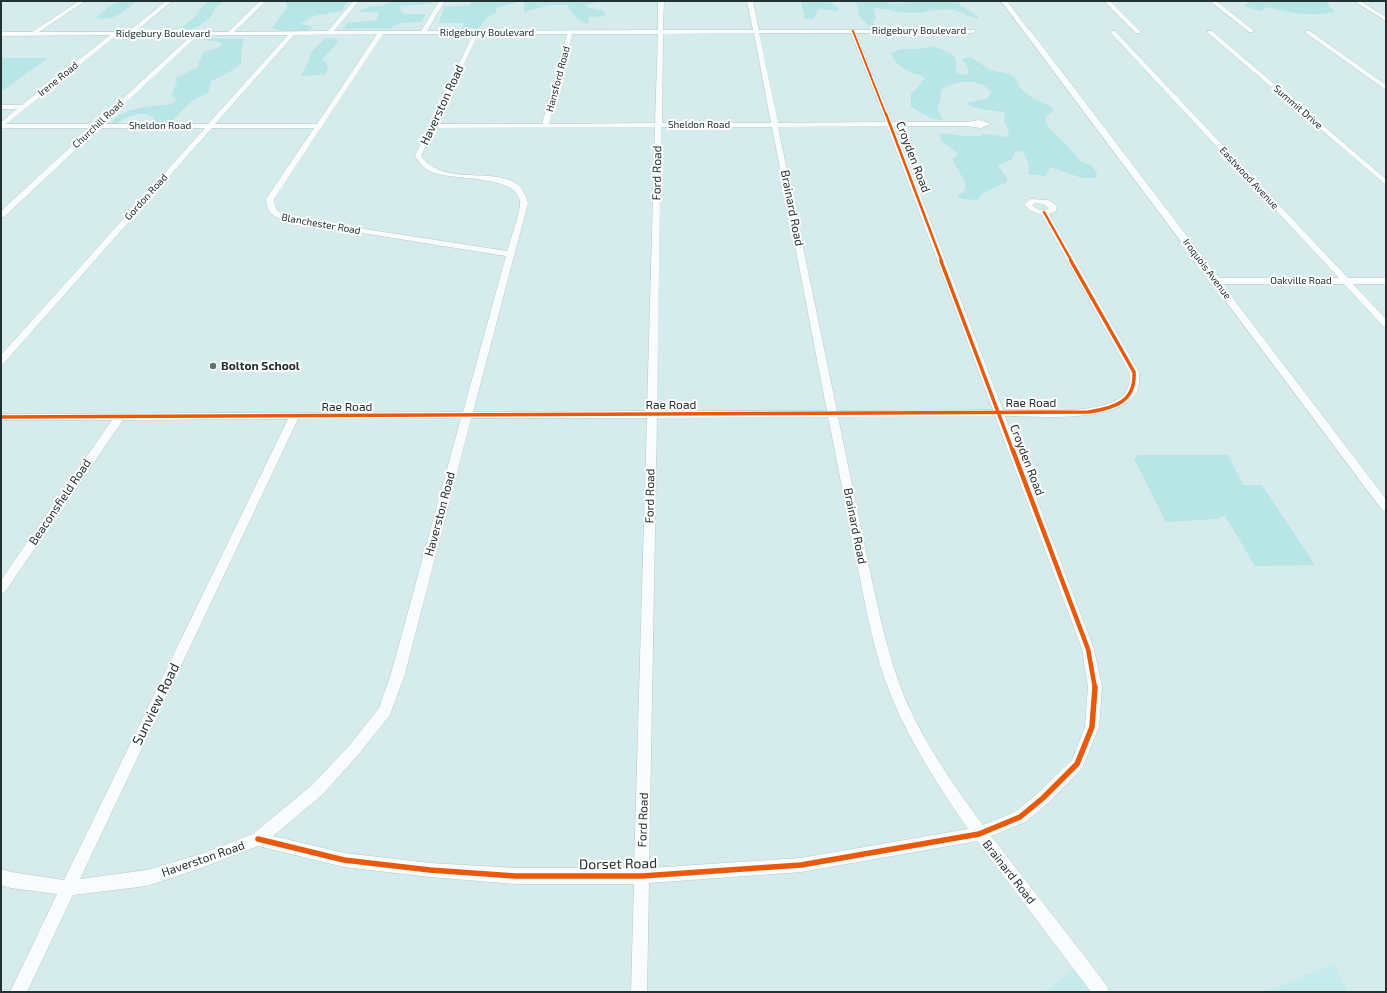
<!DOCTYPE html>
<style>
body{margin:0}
#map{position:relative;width:1387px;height:993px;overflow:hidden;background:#d6ecec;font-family:"Exo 2",sans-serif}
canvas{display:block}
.frame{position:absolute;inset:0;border:2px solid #223132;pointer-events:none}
</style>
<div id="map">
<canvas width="1387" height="993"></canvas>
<div class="frame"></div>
</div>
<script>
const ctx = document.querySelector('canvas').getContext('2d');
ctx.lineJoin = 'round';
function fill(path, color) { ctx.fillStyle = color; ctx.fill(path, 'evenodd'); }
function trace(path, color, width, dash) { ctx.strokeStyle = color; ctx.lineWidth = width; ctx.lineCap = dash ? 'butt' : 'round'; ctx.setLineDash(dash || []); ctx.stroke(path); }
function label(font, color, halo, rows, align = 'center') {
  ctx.font = font + ' "Exo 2",sans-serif'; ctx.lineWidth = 4; ctx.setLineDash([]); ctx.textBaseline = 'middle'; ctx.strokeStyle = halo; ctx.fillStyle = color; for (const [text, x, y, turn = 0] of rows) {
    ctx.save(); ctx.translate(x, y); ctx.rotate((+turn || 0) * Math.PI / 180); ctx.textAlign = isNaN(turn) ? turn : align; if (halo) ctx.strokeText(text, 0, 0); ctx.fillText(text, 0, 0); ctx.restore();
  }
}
fill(new Path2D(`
 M1334 963 1348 992H1265Z
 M1080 964 1101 992H1044Z`), '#c6ebed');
fill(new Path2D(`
 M119 1H137C125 10 112 24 96 17L112 4Z
 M208 1H221L222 3 215 8C215 16 199 27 192 29 188 30 183 30 179 30L196 16 201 8Z
 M285 1H348L342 11 314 16 300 24 314 27C304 35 282 33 272 28L287 7Z
 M391 1H433L431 4 399 6 404 14H426L421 22 399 23 390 29H343L347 23 376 20 379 15 378 12H359C371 2 381 10 391 1Z
 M472 1H523L496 8 497 12 487 18 478 29H462L464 23H439L444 7 469 5Z
 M524 1H596L592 4 586 5 589 8 604 11 605 16 589 17 588 24C577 22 573 14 567 5H549L524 12Z
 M801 1H834L831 3 839 8 837 11 819 9 813 19H805Z
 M855 1C864 1 874 0 884 1 892 2 901 6 909 1H960L959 4 978 16 977 18C967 17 965 13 957 11 941 6 926 14 910 13 897 13 886 8 873 8L876 18 873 22 876 26 875 27 868 26 858 14 859 11Z
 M1251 1H1328L1329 6 1335 12C1309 17 1292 13 1267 7L1261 11 1243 6Z
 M204 38 244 39 241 51V64L228 73 211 81 208 93C189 101 184 108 171 123L162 124 155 123 154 117C142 110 126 116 116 124L111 123C123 106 153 107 171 104L177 100 171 94 177 83 176 78 198 67 199 62 204 52 220 47 222 44 216 41 203 40Z
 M326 38 338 39 336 45 322 59 327 63 328 69 324 75 300 76 306 67 312 51Z
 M933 46C938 47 940 49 945 51 960 58 954 59 957 73L964 75 969 74 968 68 962 59 971 57 990 70 1010 74 1016 79C1019 94 1039 101 1052 107L1053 111 1046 116 1045 121 1049 128 1069 147 1080 161 1092 166 1097 172 1096 178H1082L1050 167 1045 176 1028 174C1030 165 1028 159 1022 151L1015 152 1012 159 998 166 1007 178V182L983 193 977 200 963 199 957 196 965 190V182L952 159 959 154 942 142 939 135 945 133 962 136H980L983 134 1008 137 1009 132 1004 121 1005 113C992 109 980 111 967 104L969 102 986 99 991 93C982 77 954 81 941 90L940 101 937 109 943 120C932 121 921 112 911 107V93C917 89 920 84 925 79 921 74 919 75 913 73 904 70 893 62 891 53 904 45 919 52 933 46Z
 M1 58H48L1 92Z
 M1138 455H1228L1243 485H1262L1315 565 1255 566 1225 516 1217 519 1166 522 1134 459Z`), '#b8e5e6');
const minor = new Path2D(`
 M79 1H85L39 32H128L166 1H172L135 32H228L260 1H266L234 32 328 31 353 1H359L334 31H421L439 1H445L427 31 658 30V1H664L663 30H753L747 1H753L759 30H975V32L973 33H856L892 122H966L979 120 991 124 981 128 966 126H894L1003 410C1030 410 1114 417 1127 390 1130 384 1130 378 1129 372L1042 215 1031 211 1024 205 1030 199 1048 200 1057 206 1056 211 1049 214 1139 372C1139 379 1140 386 1136 393 1117 424 1038 416 1005 416L1094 649 1102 687 1099 727 1082 768 1048 803 1025 822 991 836 1086 958 1107 986 1109 992H1091L977 841 801 872 649 883 647 992H631L634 884H515L430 877 344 867 258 846 204 867 147 886 73 895 27 992H10L57 894 11 888 1 885V869L11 872 64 880 288 419 123 420 5 592 1 594V580L112 420H1V414L463 412 506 256 293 222C277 218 268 217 266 199L314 128H212L4 363 1 364V355L205 128H99L4 217H1V211L91 128H1V122L17 109H1V105H22L110 35 1 36V32H32ZM754 33 771 123H662L663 34ZM759 33H851L886 122 778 123ZM377 34 317 124H215L294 35ZM383 34H473L415 156C420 163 424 169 432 172 451 181 522 174 520 204 519 217 511 238 507 251L293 218C281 215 275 212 274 199ZM478 34H567L542 124H436ZM572 34H658L655 123 549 124ZM117 35H192L95 124H6ZM198 35H288L208 124H103ZM887 126 993 410 837 411 778 127ZM655 127 647 411 473 412 528 203C526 197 524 191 520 186 495 165 445 188 421 156L434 128ZM661 127H772L827 411H657ZM1035 203 1043 204 1049 208C1043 212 1037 210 1032 205ZM995 416 1082 649 1088 687 1085 727 1072 760 1038 793 1015 812 983 825C954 786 923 741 904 696 887 653 878 608 868 562 858 514 848 465 838 417ZM828 417C838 466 847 514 857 563 866 609 874 655 892 698 911 744 940 788 968 829L801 858 649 868 657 418ZM461 418 391 674 379 708 348 747 312 785 253 834 204 853 147 870 80 879 298 419ZM471 418H647L634 868H515L430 863 344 853 273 836 322 795 358 755 390 715 405 674Z
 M1001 1H1007L1028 29 1030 30 1219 278H1339L1111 33V31H1115L1348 278H1386V284H1353L1386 319V327L1383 326 1344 284H1222L1386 499V511L1382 510Z
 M1104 1H1110L1140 31V33H1136Z
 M1210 1H1216L1253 30V32H1249Z
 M1354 1H1360L1386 17V21Z
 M1208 31H1212L1386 179V185L1208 33Z
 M1306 31H1310L1386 85V90L1306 33Z`);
trace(minor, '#b8c9c9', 1);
fill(minor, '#f9fcfc');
trace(new Path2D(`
 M853 31 886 115`), '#e8590c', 2);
trace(new Path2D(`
 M886 114 942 262
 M1044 212 1072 262`), '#e8590c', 2.5);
trace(new Path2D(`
 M941 261 1012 449
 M1 417 1089 412C1114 408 1136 402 1134 372L1071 261`), '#e8590c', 3.5);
trace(new Path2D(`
 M1012 448 1088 649 1095 688`), '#e8590c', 4.5);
trace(new Path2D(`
 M258 839 344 860 430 870 515 876H642L801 865 979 834 1020 817 1043 798 1077 764 1092 727 1095 687`), '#e8590c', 5.5);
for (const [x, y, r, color] of [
 [213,366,4,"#617273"]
]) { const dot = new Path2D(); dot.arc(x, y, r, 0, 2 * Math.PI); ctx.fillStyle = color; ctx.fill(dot); trace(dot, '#fff', 1.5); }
label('10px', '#223132', '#fff', [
 ["Ridgebury Boulevard",919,31],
 ["Ridgebury Boulevard",487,33],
 ["Ridgebury Boulevard",163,34],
 ["Irene Road",58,79,-39],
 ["Hansford Road",558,79,-75],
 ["Summit Drive",1298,107,41],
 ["Churchill Road",98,124,-43],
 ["Sheldon Road",699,125],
 ["Sheldon Road",160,126],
 ["Eastwood Avenue",1249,178,47],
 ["Gordon Road",146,197,-48],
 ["Blanchester Road",321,224,10],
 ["Iroquois Avenue",1207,269,53],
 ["Oakville Road",1301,281]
]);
label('12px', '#223132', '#fff', [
 ["Haverston Road",442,105,-65],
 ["Croyden Road",913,157,69],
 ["Ford Road",657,173,-89],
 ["Brainard Road",792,208,79],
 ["Rae Road",1031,403],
 ["Rae Road",671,405],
 ["Rae Road",347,407],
 ["Croyden Road",1027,460,69],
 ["Ford Road",650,496,-89],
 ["Beaconsfield Road",60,502,-56],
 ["Haverston Road",440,514,-75],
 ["Brainard Road",855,526,79],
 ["Ford Road",643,820,-88],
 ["Haverston Road",203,859,-19],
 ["Brainard Road",1009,872,52]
]);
label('bold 12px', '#223132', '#fff', [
 ["Bolton School",221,366]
], 'left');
label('14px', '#223132', '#fff', [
 ["Sunview Road",156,704,-64],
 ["Dorset Road",618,864,-1]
]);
</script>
